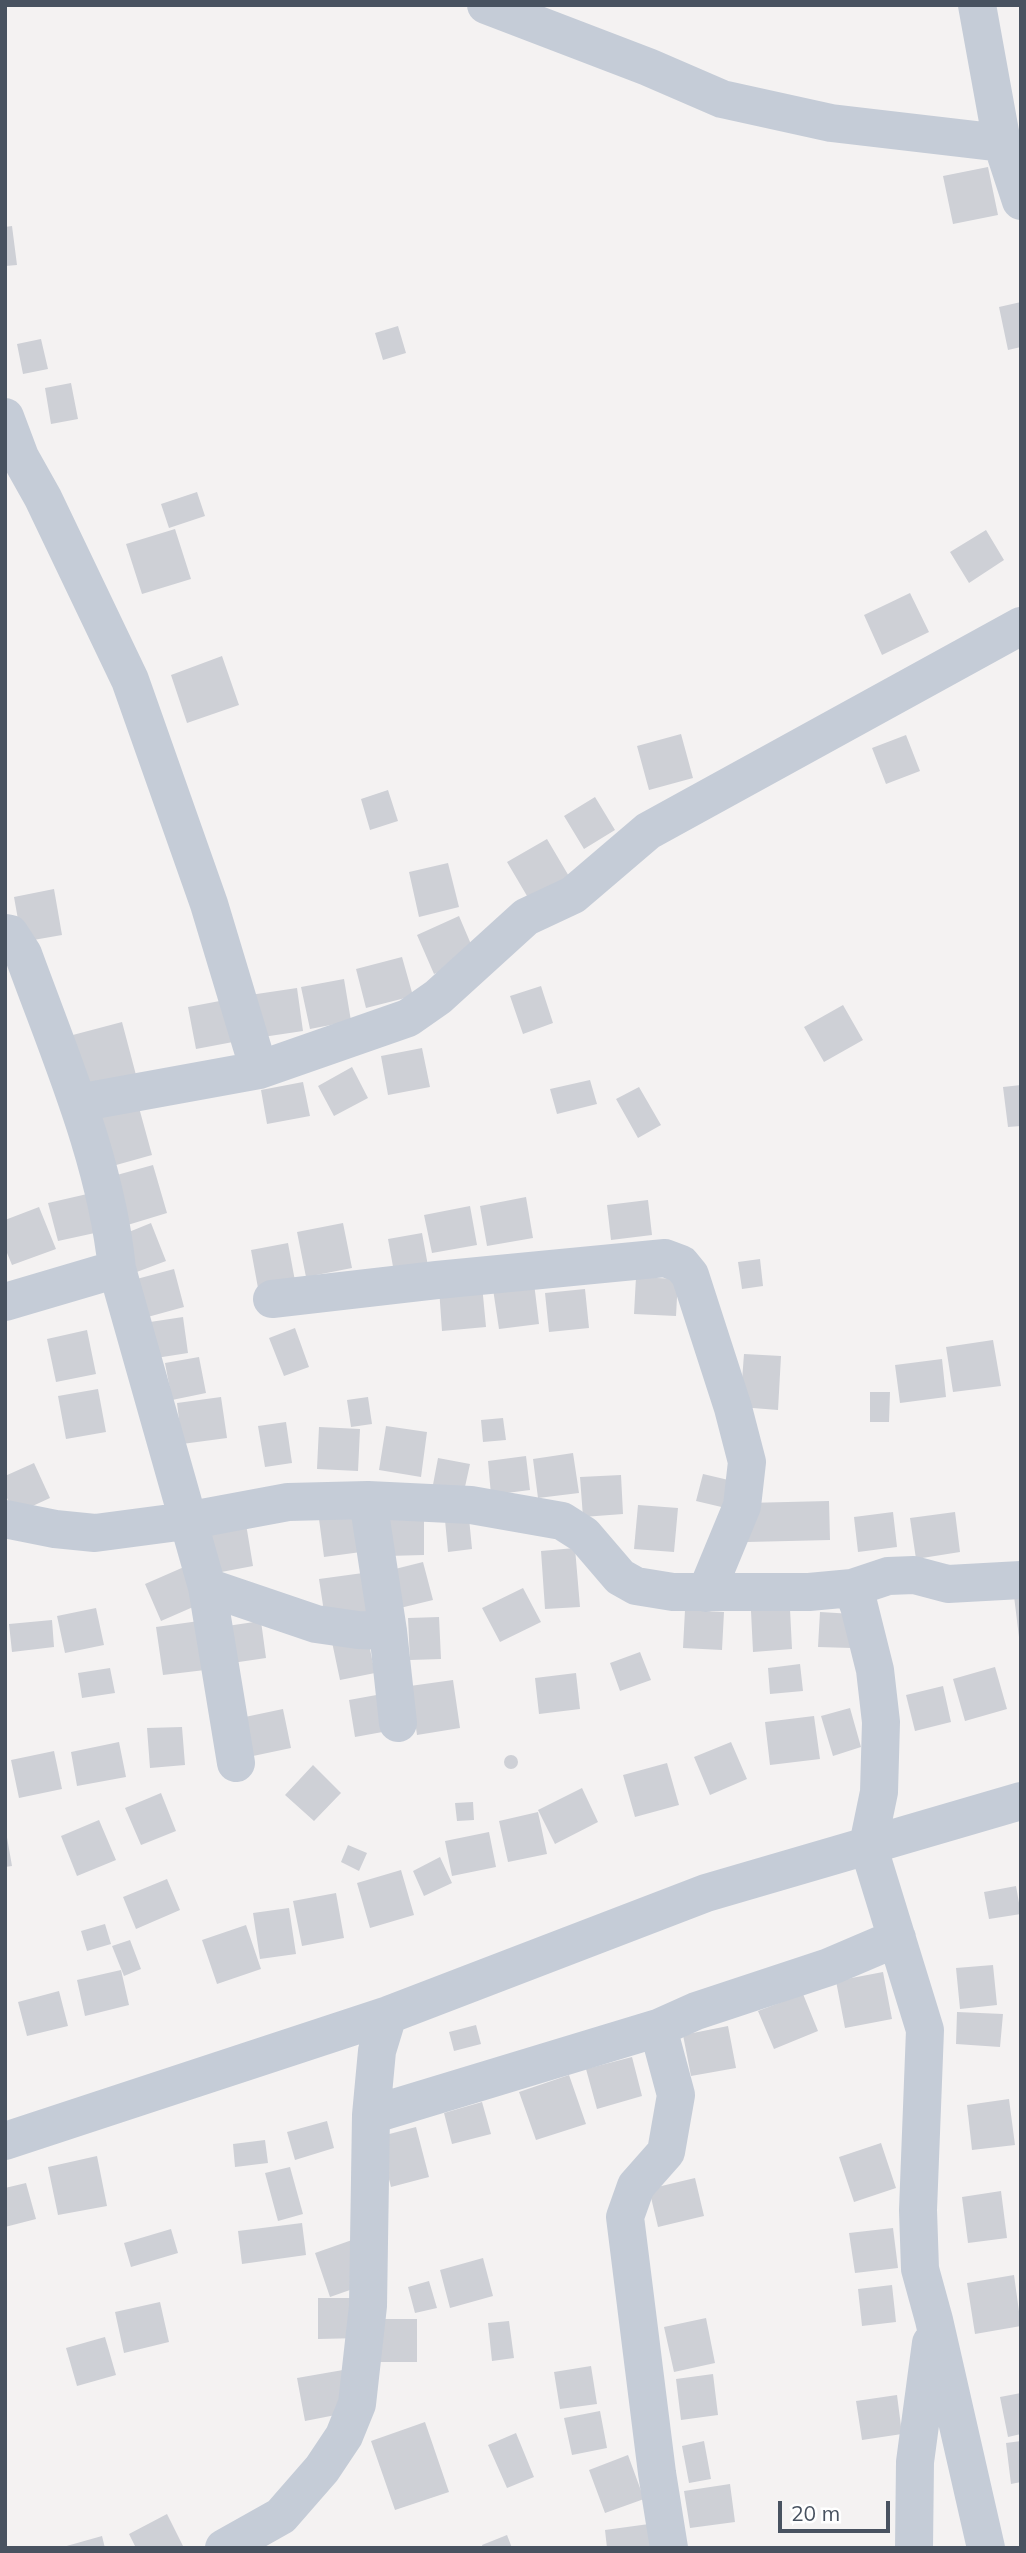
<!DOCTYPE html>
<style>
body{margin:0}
#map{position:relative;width:1026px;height:2553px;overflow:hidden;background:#f4f2f2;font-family:Mulish,sans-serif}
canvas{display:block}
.frame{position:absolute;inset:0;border:7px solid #485260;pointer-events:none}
.scale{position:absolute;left:778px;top:2501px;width:112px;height:32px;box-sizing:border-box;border:4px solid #485260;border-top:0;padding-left:9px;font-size:21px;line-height:24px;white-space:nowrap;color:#485260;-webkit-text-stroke:5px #fff;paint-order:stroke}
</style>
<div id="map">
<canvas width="1026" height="2553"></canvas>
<div class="frame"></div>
<div class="scale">20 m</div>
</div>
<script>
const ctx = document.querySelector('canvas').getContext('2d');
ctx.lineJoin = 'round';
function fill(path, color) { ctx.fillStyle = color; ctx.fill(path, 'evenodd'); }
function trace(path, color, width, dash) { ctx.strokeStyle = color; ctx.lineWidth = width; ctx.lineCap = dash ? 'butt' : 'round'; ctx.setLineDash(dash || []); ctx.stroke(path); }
fill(new Path2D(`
 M988 167 998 215 953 224 943 176Z
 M12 226 17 265 5 266V227Z
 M1021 302V347L1008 350 999 307Z
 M398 326 406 353 383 360 375 333Z
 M41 339 48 369 23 374 17 344Z
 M71 383 78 419 51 424 45 388Z
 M197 492 205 516 169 528 161 504Z
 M175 529 191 579 142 594 126 544Z
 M986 530 1004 560 969 583 950 552Z
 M910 593 929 632 882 655 864 615Z
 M222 656 239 705 187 723 171 675Z
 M681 734 693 778 649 790 637 746Z
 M906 735 920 771 886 784 872 748Z
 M388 790 398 821 370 830 361 799Z
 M595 797 615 830 584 849 564 816Z
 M547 839 570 878 530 901 507 862Z
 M448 863 459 907 419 917 409 872Z
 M54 889 62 935 22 942 14 897Z
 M459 916 476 956 434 974 417 935Z
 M402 957 413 996 366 1008 356 969Z
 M344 979 351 1021 310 1029 301 987Z
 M541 986 553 1023 523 1034 510 996Z
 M297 988 303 1031 256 1038 250 995Z
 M225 1000 233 1042 196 1049 188 1007Z
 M843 1005 863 1040 824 1062 804 1027Z
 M122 1022 136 1075 82 1090 69 1036Z
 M422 1048 430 1087 388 1095 381 1056Z
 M352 1067 368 1098 334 1116 318 1086Z
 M590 1080 597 1104 557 1114 550 1089Z
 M303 1082 310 1116 267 1124 261 1090Z
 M1021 1085V1126L1008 1127 1003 1087Z
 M639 1087 661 1125 638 1138 616 1099Z
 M138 1104 152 1155 109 1167 95 1116Z
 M153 1165 167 1213 121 1227 106 1178Z
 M96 1192 104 1231 58 1241 48 1203Z
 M526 1197 533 1238 487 1246 480 1206Z
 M648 1200 652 1235 611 1240 607 1205Z
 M470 1206 477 1245 432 1253 424 1215Z
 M39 1207 56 1249 12 1265 5 1248V1220Z
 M151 1223 166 1261 134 1273 119 1236Z
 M343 1223 352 1268 306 1277 297 1232Z
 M422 1233 428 1266 394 1272 388 1239Z
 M288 1243 295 1281 258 1288 251 1250Z
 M760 1259 763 1286 742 1289 738 1262Z
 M174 1269 184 1307 144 1318 133 1280Z
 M636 1277 678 1279 676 1316 634 1314Z
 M534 1283 539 1324 499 1329 493 1289Z
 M482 1285 486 1327 442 1331 439 1288Z
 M585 1289 589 1328 549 1332 545 1293Z
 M183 1317 188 1353 156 1358 150 1322Z
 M295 1328 309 1367 284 1376 269 1338Z
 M87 1330 96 1374 56 1382 47 1339Z
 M993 1340 1001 1386 953 1392 946 1347Z
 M744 1354 781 1356 778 1410 740 1407Z
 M199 1357 206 1393 172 1400 165 1363Z
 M942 1359 946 1397 900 1403 895 1365Z
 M98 1389 106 1432 66 1439 58 1396Z
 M870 1392H890L889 1422H870Z
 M221 1397 227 1438 182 1444 177 1403Z
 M368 1397 372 1424 351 1427 347 1400Z
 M503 1418 506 1440 483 1442 481 1420Z
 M286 1422 292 1463 265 1467 258 1426Z
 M386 1426 427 1432 421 1477 379 1470Z
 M319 1427 360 1429 358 1471 317 1469Z
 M573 1453 579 1493 538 1498 533 1459Z
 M526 1456 530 1490 491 1495 488 1461Z
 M438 1458 470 1464 463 1496 432 1490Z
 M34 1463 50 1498 15 1514 5 1494V1476Z
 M703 1474 737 1482 730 1509 696 1501Z
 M621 1475 623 1514 583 1517 580 1477Z
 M829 1501 830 1540 747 1542 746 1503Z
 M638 1505 678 1508 674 1552 634 1549Z
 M893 1512 897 1547 858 1552 854 1517Z
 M955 1512 960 1552 916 1559 910 1518Z
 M356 1514 361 1552 324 1557 319 1519Z
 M387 1517H424V1555L387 1556Z
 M469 1518 472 1549 448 1552 445 1520Z
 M246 1524 253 1566 216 1573 209 1530Z
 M575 1548 580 1607 545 1609 541 1551Z
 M423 1562 433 1600 400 1608 391 1570Z
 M184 1567 200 1604 161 1621 145 1584Z
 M363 1573 369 1620 326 1625 319 1579Z
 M1021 1587V1636L1019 1637 1013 1588Z
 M523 1588 541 1622 500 1642 482 1608Z
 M96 1608 104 1645 65 1653 57 1616Z
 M790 1609 792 1649 753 1652 751 1611Z
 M685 1610 724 1612 722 1650 683 1648Z
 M820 1612 853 1614 852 1648 818 1647Z
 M439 1617 441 1659 410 1660 408 1618Z
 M52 1620 54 1647 12 1652 9 1624Z
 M199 1621 205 1670 163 1675 156 1627Z
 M261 1621 266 1658 232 1663 227 1626Z
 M367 1635 375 1673 340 1680 332 1642Z
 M640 1652 651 1680 620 1691 610 1663Z
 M800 1664 803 1691 770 1694 768 1668Z
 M995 1667 1007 1709 965 1721 953 1679Z
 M110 1668 115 1693 82 1698 78 1673Z
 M576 1673 580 1709 539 1714 535 1678Z
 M453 1680 460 1728 417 1735 410 1686Z
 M943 1686 951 1722 915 1731 906 1695Z
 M382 1694 388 1731 355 1737 349 1700Z
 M850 1708 861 1747 833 1756 821 1716Z
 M283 1709 291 1748 253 1756 245 1717Z
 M814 1716 820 1759 770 1765 765 1722Z
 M182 1727 185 1765 150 1768 147 1728Z
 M119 1742 126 1777 77 1786 71 1752Z
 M731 1742 747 1779 710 1795 694 1757Z
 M54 1751 62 1789 19 1798 11 1760Z
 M504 1762a7 7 0 1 1 14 0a7 7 0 1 1-14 0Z
 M667 1763 679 1805 635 1817 623 1775Z
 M313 1765 341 1793 314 1821 285 1795Z
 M582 1788 598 1822 555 1844 538 1810Z
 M161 1793 176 1831 141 1845 125 1808Z
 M473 1802 474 1820 457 1821 455 1803Z
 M538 1812 547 1854 508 1862 499 1821Z
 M99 1820 116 1860 77 1876 61 1836Z
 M5 1826 12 1866 5 1867Z
 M489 1832 496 1867 452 1876 445 1841Z
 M348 1845 367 1853 359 1871 341 1862Z
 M440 1857 452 1883 424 1896 413 1871Z
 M401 1870 414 1915 370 1928 357 1883Z
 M167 1879 180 1910 136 1929 123 1897Z
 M1016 1886 1021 1914 989 1919 984 1892Z
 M336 1893 344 1938 302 1946 293 1901Z
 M289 1908 296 1954 260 1959 253 1913Z
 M105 1924 111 1944 87 1951 81 1931Z
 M246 1925 261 1969 217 1984 202 1940Z
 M130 1940 141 1969 124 1976 112 1946Z
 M993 1965 997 2005 960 2009 956 1968Z
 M121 1970 129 2005 85 2016 77 1980Z
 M883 1972 892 2019 845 2028 836 1981Z
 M59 1991 68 2026 27 2036 18 2002Z
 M803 1994 818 2031 774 2049 758 2011Z
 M957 2012 1003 2014 1000 2047 956 2044Z
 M476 2025 481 2044 454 2051 449 2032Z
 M728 2026 736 2068 691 2076 683 2035Z
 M632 2057 642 2096 597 2109 586 2069Z
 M569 2075 586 2124 536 2140 519 2092Z
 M1009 2099 1015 2145 972 2150 967 2105Z
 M482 2102 491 2134 452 2144 444 2113Z
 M327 2121 334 2148 295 2160 287 2132Z
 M416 2127 429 2177 391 2187 378 2137Z
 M265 2140 268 2163 235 2167 233 2144Z
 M881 2143 896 2188 854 2202 839 2157Z
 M97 2156 107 2206 58 2215 48 2167Z
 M290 2167 303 2214 278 2221 265 2173Z
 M695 2178 704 2216 658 2227 649 2189Z
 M26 2183 36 2219 5 2227V2188Z
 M1001 2191 1007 2238 968 2243 962 2197Z
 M302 2223 306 2255 242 2264 238 2231Z
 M893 2228 898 2268 855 2273 849 2233Z
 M171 2229 178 2253 131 2267 124 2243Z
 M352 2240 367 2284 330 2297 315 2253Z
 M483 2258 493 2296 450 2308 440 2270Z
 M1014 2275 1021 2326 975 2334 967 2283Z
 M429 2281 437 2308 415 2313 408 2287Z
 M892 2285 896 2322 862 2326 858 2289Z
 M318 2298H361V2338L318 2339Z
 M160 2302 169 2342 124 2353 115 2312Z
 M706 2318 715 2363 674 2372 664 2327Z
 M372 2319H417V2362H372Z
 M509 2321 514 2358 492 2361 488 2323Z
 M105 2337 116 2375 77 2386 66 2348Z
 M591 2366 597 2404 560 2409 554 2372Z
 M343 2370 351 2412 305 2421 297 2378Z
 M713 2374 718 2415 681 2420 676 2379Z
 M1021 2393V2434L1008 2437 1000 2397Z
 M897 2395 902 2434 862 2440 856 2401Z
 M600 2411 607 2448 572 2455 564 2418Z
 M425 2422 449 2492 395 2510 371 2441Z
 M516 2433 534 2477 507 2488 488 2445Z
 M704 2441 711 2479 689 2483 682 2446Z
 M1021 2441V2482L1011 2484 1006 2443Z
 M628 2455 644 2499 605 2513 589 2470Z
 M730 2484 735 2522 690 2528 684 2491Z
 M167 2514 184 2548H136L129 2534Z
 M649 2524 652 2548H607L605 2530Z
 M507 2535 512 2548H483L482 2545Z
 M102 2536 105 2548H63V2547Z`), '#ced0d6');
trace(new Path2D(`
 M486 5 648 67 722 99 831 123 1002 143
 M977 5 1002 143 1021 201
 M5 417 20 457 43 498 130 680 209 904 259 1070
 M5 933 10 934 23 954C60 1056 106 1160 117 1269L207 1587 236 1763
 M78 1103 259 1070 408 1018 438 997 526 917 573 895 648 831 1021 626
 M272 1299 437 1280 665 1258 681 1264 690 1275 733 1408 747 1462 742 1506 706 1593
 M5 1302 117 1269
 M368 1500 388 1631 398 1723
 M5 1519 55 1529 95 1533 186 1521 288 1502 368 1500 471 1505 562 1521 584 1535 620 1577 636 1586 673 1592H809L852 1588 888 1576 914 1575 948 1584 1021 1580
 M207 1587 316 1624 358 1630 388 1631
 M852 1588 859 1606 875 1670 881 1722 879 1792 868 1845 925 2030 918 2210 920 2269 934 2320 986 2548
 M658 2028 676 2095 666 2152 636 2186 625 2217 657 2473 669 2548
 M371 2115 658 2028 696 2011 829 1967 897 1938
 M5 2141 388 2015 706 1893 1021 1801
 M224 2548 281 2516 322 2469 344 2436 357 2404 368 2306 371 2115 377 2051 388 2015
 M914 2548 915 2462 931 2343`), '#c5ccd7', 38);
</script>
